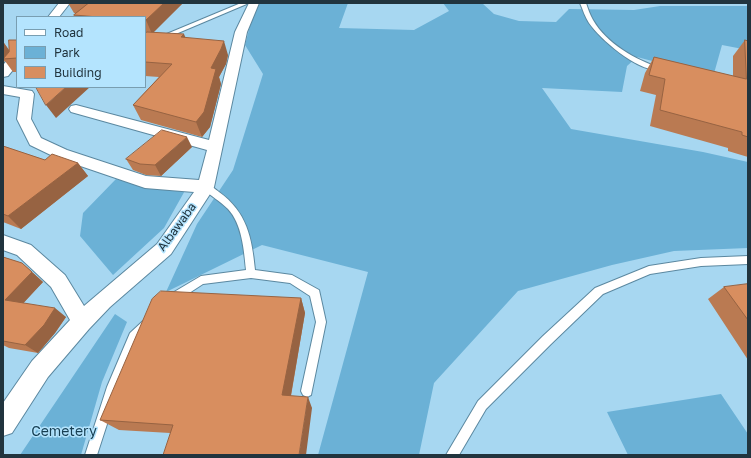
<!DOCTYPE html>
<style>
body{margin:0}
#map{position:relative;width:751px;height:458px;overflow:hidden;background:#a7d7f1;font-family:"Golos Text",sans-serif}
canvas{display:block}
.frame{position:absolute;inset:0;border:4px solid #21343e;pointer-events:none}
.legend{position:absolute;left:16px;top:16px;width:130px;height:72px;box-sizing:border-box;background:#b4e4fe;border:1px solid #799eb1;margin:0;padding:5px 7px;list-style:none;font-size:12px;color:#21343e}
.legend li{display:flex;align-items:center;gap:8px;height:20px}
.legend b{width:20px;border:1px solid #799eb1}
</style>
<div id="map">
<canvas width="751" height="458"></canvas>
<div class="frame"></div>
<ul class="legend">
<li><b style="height:5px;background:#fff"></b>Road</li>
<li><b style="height:11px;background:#6bb1d6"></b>Park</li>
<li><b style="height:11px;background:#d88e5f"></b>Building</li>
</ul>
</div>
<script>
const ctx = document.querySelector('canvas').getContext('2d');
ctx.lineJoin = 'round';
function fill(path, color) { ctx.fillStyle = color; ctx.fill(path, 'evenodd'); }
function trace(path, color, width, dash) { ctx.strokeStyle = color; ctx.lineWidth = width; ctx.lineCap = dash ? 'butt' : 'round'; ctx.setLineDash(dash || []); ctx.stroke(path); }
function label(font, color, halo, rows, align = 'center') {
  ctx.font = font + ' "Golos Text",sans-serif'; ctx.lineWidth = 3; ctx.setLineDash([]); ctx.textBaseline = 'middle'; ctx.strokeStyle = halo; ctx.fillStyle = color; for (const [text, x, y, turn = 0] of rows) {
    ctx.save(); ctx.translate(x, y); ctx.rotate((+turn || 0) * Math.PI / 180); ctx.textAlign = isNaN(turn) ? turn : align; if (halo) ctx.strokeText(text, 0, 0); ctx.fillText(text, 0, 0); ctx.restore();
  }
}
fill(new Path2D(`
 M260 3H348L339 28 414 30 449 11 443 3H482L494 14 519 21 556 22 569 9 634 10 660 6H748V50L722 45 713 77 637 57 627 66 622 92 542 88 571 129 703 152 748 162V248L674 251 612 265 518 291 434 383 419 455H318L368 272 262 245 166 292 197 224 233 170 263 74 245 45 252 18Z
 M116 179 187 187 164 228 113 275 80 236 83 213Z
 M115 314 127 322 102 382 81 455H20Z
 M721 394 748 434V455H628L607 412Z`), '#6bb1d6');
const lane = new Path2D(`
 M241 3H249L145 47V43Z
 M580 3H586C588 9 590 15 593 20 607 44 636 60 661 68V70C639 73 601 40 589 23 585 17 583 10 580 3Z
 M206 184C211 185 215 189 219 192 247 212 252 238 255 270L292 275 319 290 326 322 311 395 307 397 303 395 301 391 316 322 310 296 290 283 251 278 203 284 177 301 173 303 169 301 168 298 169 295 201 276 246 270C244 250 242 224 228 209 220 201 211 196 203 189L202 187Z
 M748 256V264L701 266 650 274 603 294 551 344 486 409 459 455H446L478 401 543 336 595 288 649 266 701 258Z
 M147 319 151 321 152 324 138 340 119 387 97 455H85L107 387 130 333 143 321Z`);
const street = new Path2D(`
 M59 3H70L59 17H48Z
 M249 3H259L247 32 214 187 212 191 171 254 110 307 89 329 48 377 12 433 3 436V403L32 361 70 320 51 287 17 255 3 250V235L31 245 65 275 84 306 157 244 194 192 145 188 57 158 30 145 17 119 20 97 3 94V86L32 91 34 94 31 119 41 138 67 150 146 176 199 180 207 150 71 112 69 109 71 106 76 105 209 140 235 32Z
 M17 53V65L8 76 3 77V65L13 54Z`);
trace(lane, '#5b88a0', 2);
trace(street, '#5b88a0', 2);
fill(lane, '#fff');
fill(street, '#fff');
fill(new Path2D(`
 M68 3H183L153 32 186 38 228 55 226 64 219 77 221 84 210 127 202 137 141 120 133 105 159 77 145 76V17H74V15L76 13H74Z
 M17 40V72H13L5 61 3 63V43H4L9 50Z
 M745 40 748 41V157L728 151V148L650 126 656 95 640 91 645 73 654 57 733 76V56Z
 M3 146 45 160 78 163 88 176 21 229 3 222Z
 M192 147 161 176 146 175 133 170 126 159Z
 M3 257 22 263 43 282 23 303 66 317 55 333 38 353 9 348 3 345Z
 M748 284V360L708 299 724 287Z
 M301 298 305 313 291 396 312 408 170 433 119 430 100 420Z`), '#ba7a52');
fill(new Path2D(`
 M164 3H183L152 34 146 20Z
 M184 34 190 48 181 37Z
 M224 41 228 55 226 64 219 77 221 84 210 127 202 137 196 122 211 68Z
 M4 43 11 53 3 59V44Z
 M66 87H90L56 118 46 105Z
 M187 137 192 147 161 176 155 165Z
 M78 163 88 176 21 229 8 216Z
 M22 263 43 282 18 309 5 300Z
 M301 298 305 313 289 406 282 395Z
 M55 308 66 317 55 333 38 353 25 345Z
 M308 397 312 408 306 455H299Z`), '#976342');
const building = new Path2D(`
 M89 3H164L146 20H145V17H98L74 15Z
 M147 32 184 34 181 37 224 41 221 49 211 68 216 69 204 112 196 122 133 105 172 64 145 62V34Z
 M9 40H17V58L3 59 9 52Z
 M745 40 748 41V137L742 135V132L660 110 665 79 649 75 654 57 746 79Z
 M36 87H66L46 105Z
 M162 130 187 137 155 165 140 164 126 159Z
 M3 146 45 160 52 154 78 163 8 216 3 214Z
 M3 257 22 263 32 272 5 300 55 308 44 325 25 345 3 341Z
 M748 284V320L724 287Z
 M161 291 301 298 282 395 308 397 299 455H163L173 425 100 420 152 299Z`);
fill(building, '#d88e5f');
trace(building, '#976342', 1);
label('12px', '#21343e', '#b4e4fe', [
 ["Albawaba",177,227,-54]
]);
label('14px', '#163e52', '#b4e4fe', [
 ["Cemetery",64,432]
]);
</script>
